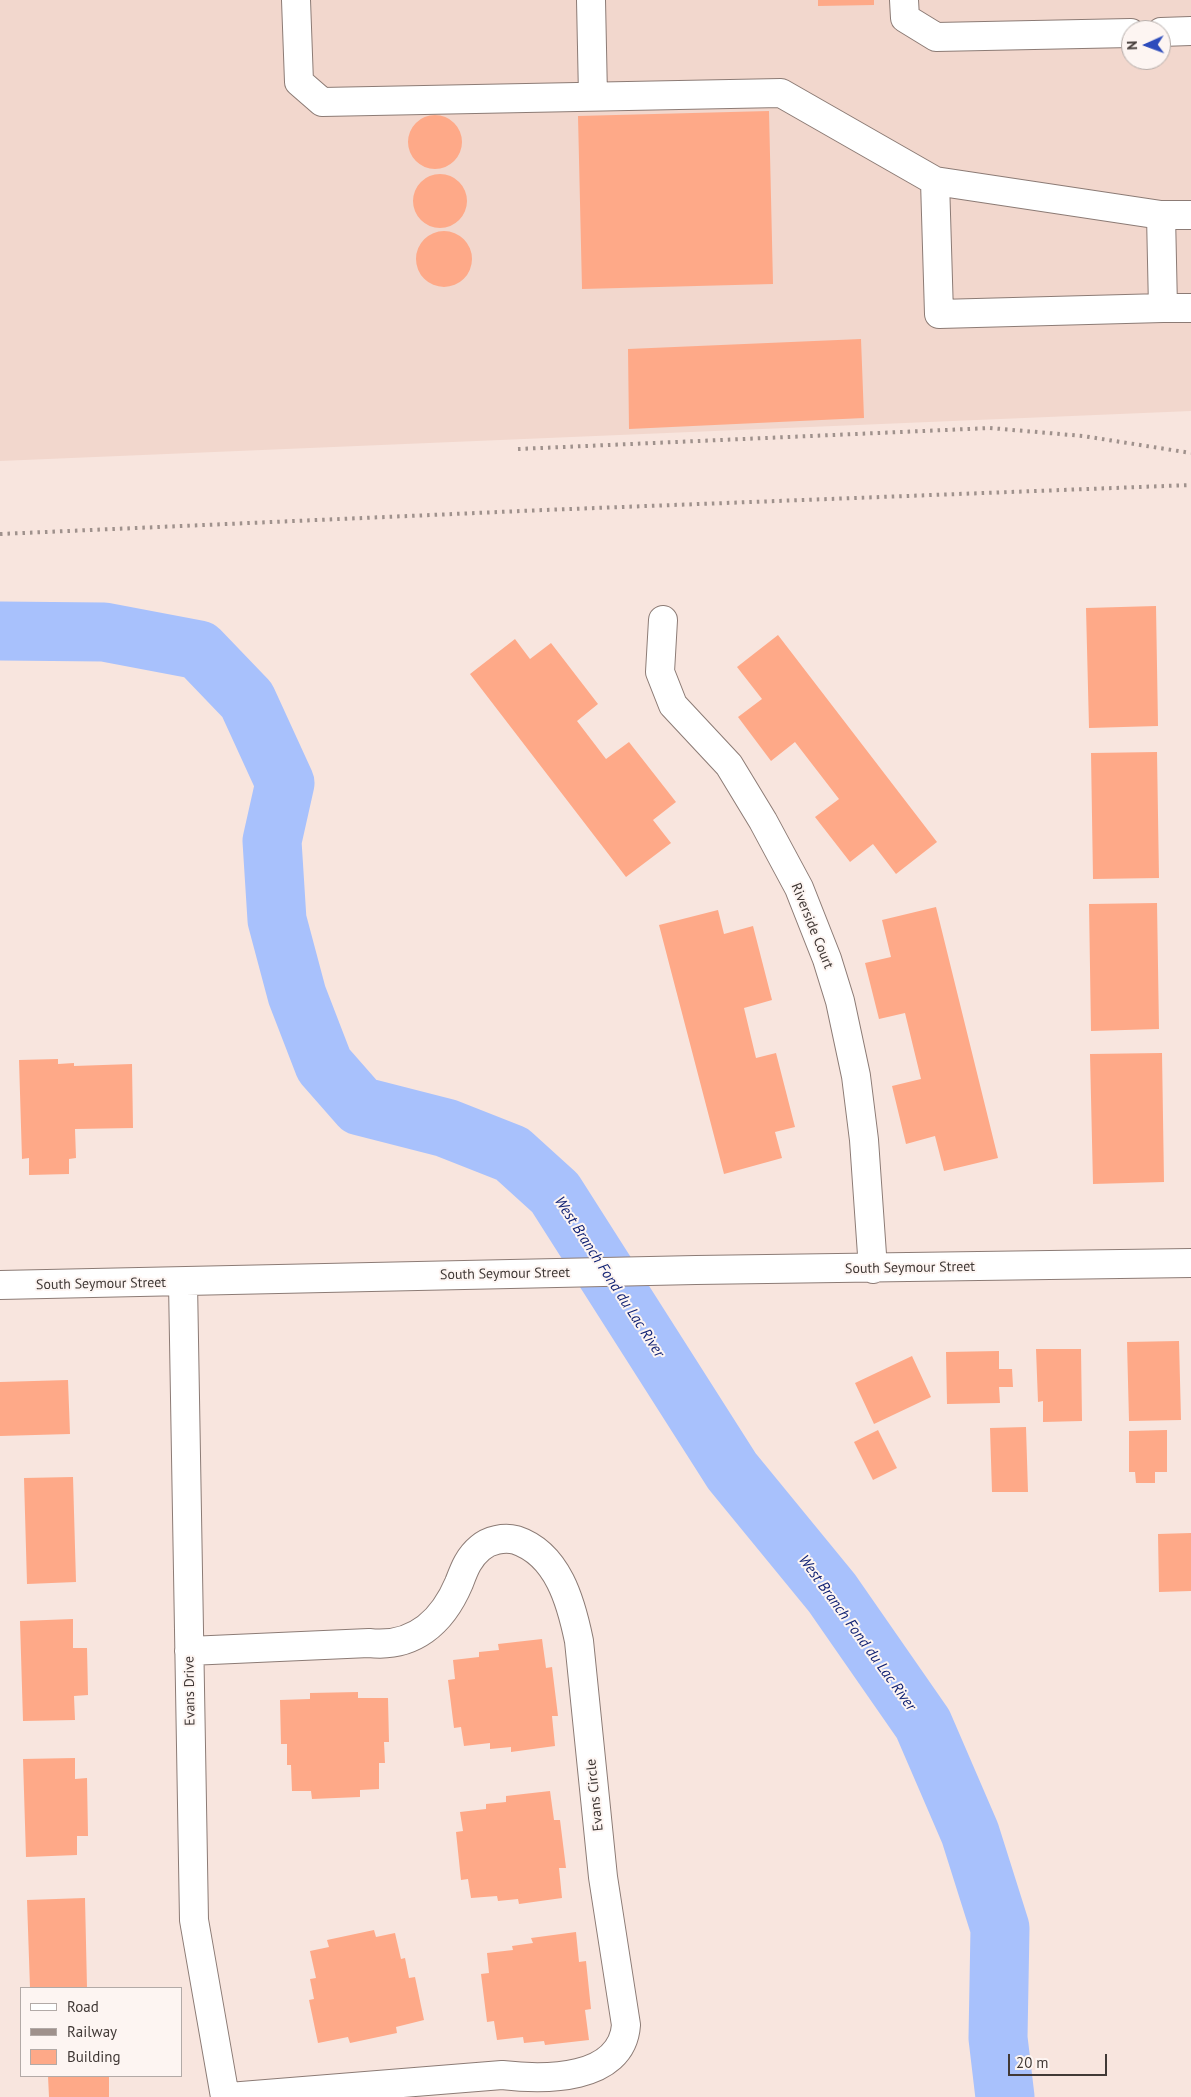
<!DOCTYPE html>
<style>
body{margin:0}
#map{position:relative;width:1191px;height:2097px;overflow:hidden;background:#f8e5de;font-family:"PT Sans",sans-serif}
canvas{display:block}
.legend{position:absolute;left:20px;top:1987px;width:162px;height:90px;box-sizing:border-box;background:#fdf5f2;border:1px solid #b2aaa7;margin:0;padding:6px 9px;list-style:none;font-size:15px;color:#413936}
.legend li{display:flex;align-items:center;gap:10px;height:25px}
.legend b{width:25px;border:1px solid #b2aaa7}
.north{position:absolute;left:1121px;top:20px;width:50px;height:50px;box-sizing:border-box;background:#fdf5f2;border:1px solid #b2aaa7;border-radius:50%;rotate:268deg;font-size:14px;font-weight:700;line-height:20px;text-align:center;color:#413936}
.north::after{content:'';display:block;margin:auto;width:18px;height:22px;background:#2d4cbc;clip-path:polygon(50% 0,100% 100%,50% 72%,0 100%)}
.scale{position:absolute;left:1008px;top:2054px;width:99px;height:22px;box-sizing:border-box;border:2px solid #413936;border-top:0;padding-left:6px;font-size:15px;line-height:18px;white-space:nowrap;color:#413936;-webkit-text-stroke:4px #fdf5f2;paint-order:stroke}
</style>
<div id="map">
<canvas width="1191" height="2097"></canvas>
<ul class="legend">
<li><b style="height:6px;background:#fff"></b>Road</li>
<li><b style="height:6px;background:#9f918c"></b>Railway</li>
<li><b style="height:14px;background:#fea988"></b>Building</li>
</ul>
<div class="north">N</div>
<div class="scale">20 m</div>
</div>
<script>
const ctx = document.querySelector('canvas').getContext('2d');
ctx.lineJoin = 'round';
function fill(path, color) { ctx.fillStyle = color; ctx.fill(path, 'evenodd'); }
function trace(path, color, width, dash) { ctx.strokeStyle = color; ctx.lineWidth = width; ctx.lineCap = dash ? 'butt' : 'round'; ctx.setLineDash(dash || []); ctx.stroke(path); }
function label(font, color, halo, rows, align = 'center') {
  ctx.font = font + ' "PT Sans",sans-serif'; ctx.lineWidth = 4; ctx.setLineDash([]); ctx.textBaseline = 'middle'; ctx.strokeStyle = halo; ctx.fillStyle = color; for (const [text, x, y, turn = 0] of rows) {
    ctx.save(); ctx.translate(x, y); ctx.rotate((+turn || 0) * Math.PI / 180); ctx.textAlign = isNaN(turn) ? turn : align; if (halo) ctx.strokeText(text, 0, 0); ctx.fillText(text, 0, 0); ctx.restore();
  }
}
fill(new Path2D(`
 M0 0H1191V411L0 461ZM1131 30H1161V60H1131Z`), '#f2d7cd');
trace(new Path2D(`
 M0 631 104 632 199 650 247 700 285 783 272 841 277 920 297 995 324 1065 360 1106 446 1128 512 1154 555 1193 732 1471 832 1593 923 1724 970 1833 1000 1928 998 2038 1005 2097`), '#a8c1fc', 59);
fill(new Path2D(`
 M818 0H874V5L818 6Z
 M769 111 773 284 582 289 578 116Z
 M408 142a27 27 0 1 1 54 0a27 27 0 1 1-54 0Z
 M413 201a27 27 0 1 1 54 0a27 27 0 1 1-54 0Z
 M416 259a28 28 0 1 1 56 0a28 28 0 1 1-56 0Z
 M861 339 864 418 629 429 628 349Z
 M1156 606 1158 726 1089 728 1086 608Z
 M778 635 937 842 896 874 873 844 850 862 815 817 839 799 795 742 771 761 738 717 762 699 737 667Z
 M515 639 530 659 551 643 598 704 577 721 606 759 629 742 676 802 653 820 671 843 626 877 470 674Z
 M1157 752 1159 878 1093 879 1091 753Z
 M1157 903 1159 1029 1091 1031 1089 904Z
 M936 907 998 1158 944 1171 935 1136 906 1144 892 1086 921 1079 905 1013 879 1019 865 963 891 957 882 920Z
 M718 910 724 934 753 926 772 1000 744 1008 756 1058 776 1053 795 1127 775 1132 782 1158 724 1174 659 925Z
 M1162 1053 1164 1182 1093 1184 1090 1054Z
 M58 1059V1064L74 1063V1066L132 1064 133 1128 75 1129 76 1158 69 1159V1174L29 1175V1158L22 1159 19 1060Z
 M1179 1341 1181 1420 1129 1421 1127 1342Z
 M1036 1349H1081L1082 1421 1043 1422V1401L1038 1402Z
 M999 1351V1369H1012L1013 1387H999L1000 1403 947 1404 946 1352Z
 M912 1356 931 1397 874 1424 855 1383Z
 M68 1380 70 1434 0 1436V1382Z
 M1026 1427 1028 1492H992L990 1428Z
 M878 1430 897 1468 873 1480 854 1442Z
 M1167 1430V1472H1155V1483H1136L1135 1472H1129V1431Z
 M73 1477 76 1582 27 1584 24 1478Z
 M1191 1533V1591L1159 1592 1158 1534Z
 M73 1619V1648H87L88 1695 74 1696 75 1720 23 1721 20 1621Z
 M542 1639 546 1668 552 1667 558 1716H552L555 1746 511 1752V1747L490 1749V1743L464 1746 461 1727 454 1728 448 1680 455 1679 453 1660 479 1657V1652L499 1650 498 1644Z
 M358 1692V1698H388L389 1742H384L385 1763H379V1789L360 1790V1797L312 1799 311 1791H292L291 1765H287V1744H281L280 1700 310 1699V1693Z
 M75 1758V1779L87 1778 88 1836H77V1855L26 1857 23 1759Z
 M550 1791 554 1820H560L566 1868H559L562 1898 519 1904 518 1899 498 1901 497 1896 471 1898 468 1879 461 1880 456 1832 463 1831 460 1812 486 1809V1804L506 1802V1796Z
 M85 1898 87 1988H30L27 1900Z
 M374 1930 376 1937 395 1933 401 1959 405 1958 409 1978 415 1977 424 2020 396 2027 397 2033 350 2043 348 2037 318 2043 309 2000 314 1999 310 1979 316 1978 310 1951 329 1947 327 1940Z
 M576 1932 579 1962 586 1961 591 2009 585 2010 589 2040 545 2045 544 2041 524 2043 523 2037 497 2040 494 2021 487 2022 481 1974 489 1973 487 1953 513 1950 512 1946 533 1943 531 1938Z
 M48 2076H109V2097H49Z`), '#fea988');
const minor = new Path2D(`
 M296 0 299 82 322 102 781 93 935 181 1161 215
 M591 0 593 96
 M904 0 905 18 936 37 1131 33
 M1161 32 1191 31
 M935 181 939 314 1163 308
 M1191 215H1161L1163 308H1191
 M663 620 660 672 673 705 729 765 763 821 799 888 827 959 840 1001 856 1076 864 1140 873 1269
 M183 1282 194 1920 225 2097
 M0 1285 696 1270 1191 1263
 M189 1651 369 1643C413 1648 442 1623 459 1583 464 1570 468 1558 480 1548 489 1540 504 1537 516 1540 558 1554 571 1602 579 1641L603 1877 626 2025C622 2081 544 2080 502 2075L229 2097`);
trace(minor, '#8c7b75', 30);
trace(minor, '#fff', 28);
trace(new Path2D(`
 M518 449 990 428 1083 436 1191 453
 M0 534 544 510 1191 485`), '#9f918c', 4, [2.5, 5]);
label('14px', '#413936', '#fdf5f2', [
 ["Riverside Court",812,926,68],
 ["South Seymour Street",910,1268,-1],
 ["South Seymour Street",505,1274,-1],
 ["South Seymour Street",101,1284,-1],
 ["Evans Drive",190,1691,-91],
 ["Evans Circle",595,1795,-96]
]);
label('italic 15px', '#102173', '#fdf5f2', [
 ["West Branch Fond du Lac River",609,1277,57],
 ["West Branch Fond du Lac River",857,1633,54]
]);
</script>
